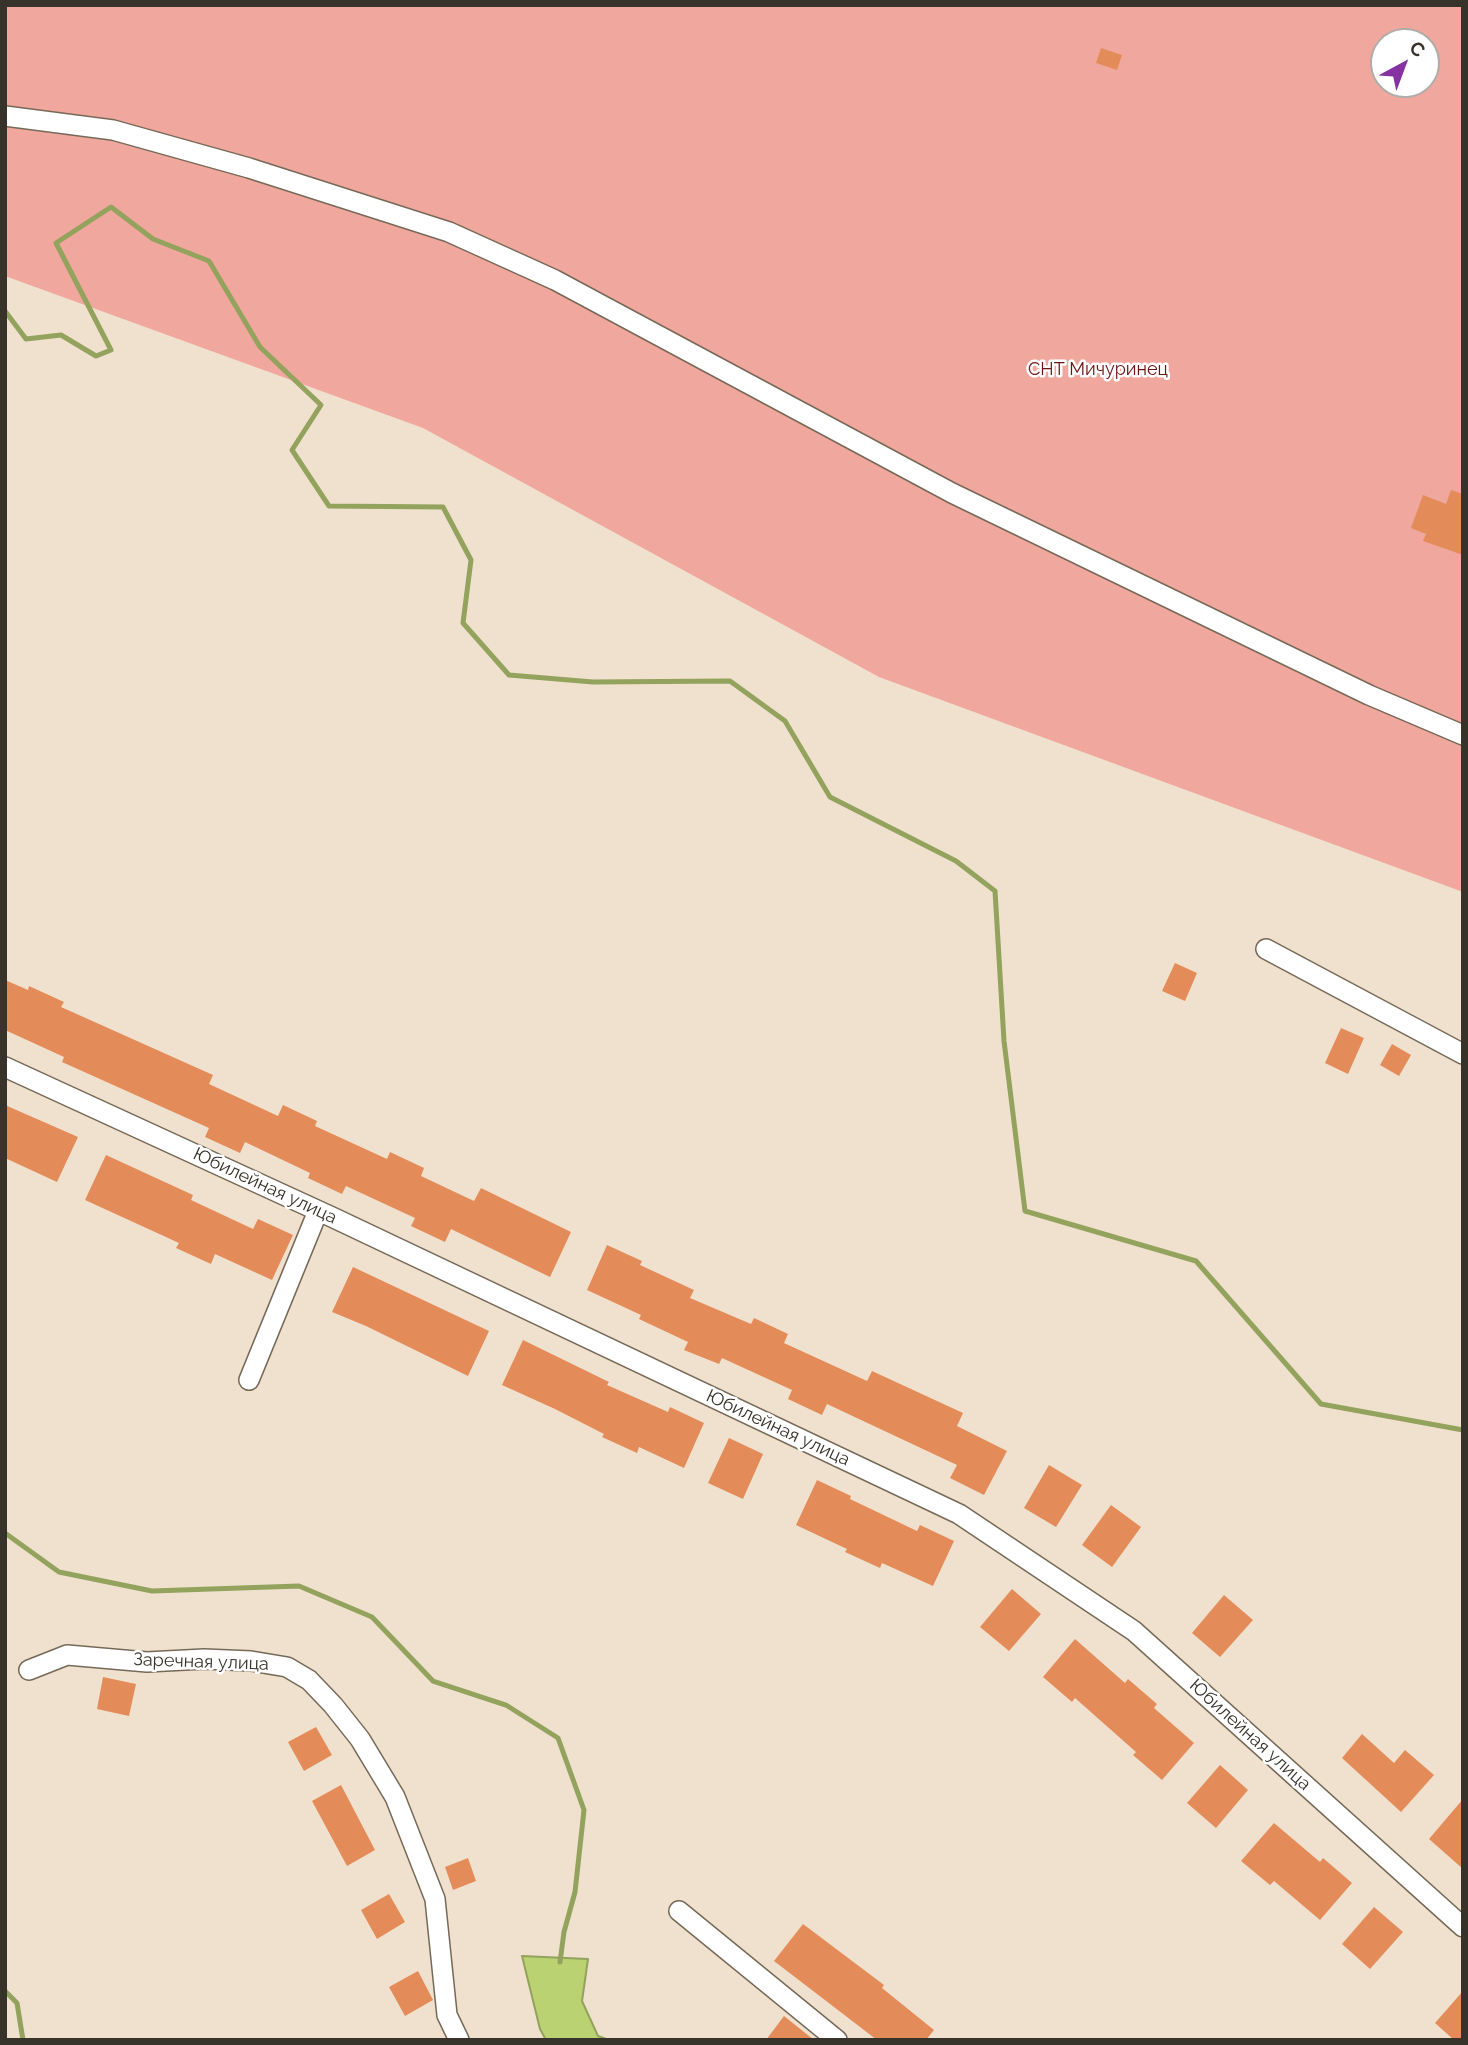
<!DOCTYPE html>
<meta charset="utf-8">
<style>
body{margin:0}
#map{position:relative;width:1468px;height:2045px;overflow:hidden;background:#f0e1ce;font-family:Raleway,sans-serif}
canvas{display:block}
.frame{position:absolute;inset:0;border:7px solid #37322a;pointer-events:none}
.north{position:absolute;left:1370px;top:28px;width:70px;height:70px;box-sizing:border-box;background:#fff;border:2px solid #afadaa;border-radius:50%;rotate:41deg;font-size:19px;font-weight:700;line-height:28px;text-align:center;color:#37322a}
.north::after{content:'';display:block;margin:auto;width:24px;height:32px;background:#8632a1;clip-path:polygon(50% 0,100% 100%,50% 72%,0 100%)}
</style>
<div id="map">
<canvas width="1468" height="2045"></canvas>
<div class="frame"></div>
<div class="north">С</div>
</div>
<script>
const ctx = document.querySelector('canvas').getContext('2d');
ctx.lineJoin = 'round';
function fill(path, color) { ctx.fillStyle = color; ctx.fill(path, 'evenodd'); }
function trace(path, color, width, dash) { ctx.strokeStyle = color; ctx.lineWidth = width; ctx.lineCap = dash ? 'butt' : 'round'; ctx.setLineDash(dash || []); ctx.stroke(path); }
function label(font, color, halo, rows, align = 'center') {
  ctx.font = font + ' Raleway,sans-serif'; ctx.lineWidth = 5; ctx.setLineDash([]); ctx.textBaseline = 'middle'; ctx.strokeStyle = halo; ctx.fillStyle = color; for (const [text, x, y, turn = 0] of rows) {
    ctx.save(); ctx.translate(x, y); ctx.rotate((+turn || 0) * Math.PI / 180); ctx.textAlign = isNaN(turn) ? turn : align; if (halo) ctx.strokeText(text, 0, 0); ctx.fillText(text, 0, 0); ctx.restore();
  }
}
fill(new Path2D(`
 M5 5H1463V892L879 677 423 428 5 276ZM1384 42H1426V84H1384Z`), '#f0a79e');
const water = new Path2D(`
 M522 1956 588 1959 582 2001 598 2036 609 2040H546L540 2029Z`);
fill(water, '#bad272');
trace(water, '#93a25c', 2);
trace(new Path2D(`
 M5 311 26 339 61 335 96 356 111 350 56 243 111 207 153 239 209 261 260 347 321 405 292 450 329 506 443 507 471 560 463 623 509 675 593 682 730 681 785 721 830 797 956 861 995 891 1004 1041 1025 1211 1196 1261 1321 1404 1463 1430
 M5 1533 59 1572 152 1591 299 1586 372 1617 433 1681 506 1705 558 1738 584 1810 575 1892 564 1932 560 1962
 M5 1991 17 2003 23 2040`), '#93a25c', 5);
fill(new Path2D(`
 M1101 48 1122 55 1117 70 1096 63Z
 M1451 490 1463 494V555L1423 541 1426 534 1411 528 1423 495 1446 504Z
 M1175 963 1197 973 1185 1001 1162 991Z
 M5 980 28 990 29 986 64 1002 61 1007 213 1075 209 1084 278 1116 283 1105 317 1121 315 1126 387 1159 390 1152 424 1168 421 1176 474 1201 481 1188 571 1232 550 1277 451 1229 445 1242 411 1226 415 1218 346 1186 342 1194 308 1178 310 1173 245 1142 240 1153 205 1137 209 1128 62 1062 64 1057 5 1030Z
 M1341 1028 1364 1038 1348 1074 1325 1063Z
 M1392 1044 1411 1055 1399 1076 1380 1065Z
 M5 1105 78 1137 57 1182 5 1158Z
 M106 1155 193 1195 191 1200 253 1229 258 1219 293 1235 272 1280 215 1254 211 1264 176 1248 179 1243 85 1200Z
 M607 1245 642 1261 640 1265 694 1290 690 1298 751 1324 754 1318 788 1334 784 1343 867 1381 872 1371 963 1413 957 1426 1007 1451 984 1495 950 1478 957 1465 827 1404 822 1415 788 1399 792 1390 722 1358 719 1364 684 1350 688 1342 639 1319 641 1315 587 1290Z
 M353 1267 489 1331 468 1376 366 1326 332 1312Z
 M523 1340 609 1382 607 1385 668 1412 670 1407 704 1423 684 1468 639 1447 637 1453 602 1437 604 1434 555 1409 502 1385Z
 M729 1438 763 1454 743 1499 708 1483Z
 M1049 1465 1082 1485 1056 1527 1024 1508Z
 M817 1480 851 1496 850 1499 917 1531 920 1525 954 1541 933 1586 882 1563 880 1568 845 1552 847 1549 796 1525Z
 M1111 1505 1141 1527 1112 1567 1082 1545Z
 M1012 1589 1041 1614 1009 1651 980 1627Z
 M1224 1595 1253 1620 1220 1657 1192 1633Z
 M1075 1639 1125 1683 1128 1679 1157 1704 1154 1708 1194 1743 1162 1780 1133 1755 1136 1752 1075 1698 1072 1702 1043 1677Z
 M103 1677 136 1684 129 1716 97 1709Z
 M316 1727 332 1755 304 1771 288 1742Z
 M1362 1734 1394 1763 1405 1750 1434 1775 1401 1812 1342 1758Z
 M1220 1765 1248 1790 1216 1828 1187 1803Z
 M341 1785 375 1850 347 1866 312 1801Z
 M1463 1799V1869L1429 1839Z
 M1274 1823 1320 1862 1323 1858 1352 1883 1320 1920 1274 1881 1270 1885 1241 1861Z
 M468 1858 476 1881 453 1890 445 1867Z
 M389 1894 405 1922 377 1939 361 1910Z
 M1374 1907 1403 1932 1370 1969 1342 1944Z
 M803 1924 884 1985 882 1988 934 2030 926 2040H877L774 1961Z
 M418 1971 433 2000 405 2016 389 1987Z
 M1463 1991V2040H1454L1435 2023Z
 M784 2016 814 2040H766Z`), '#e38c59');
const minor = new Path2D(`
 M5 116 113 130 249 168 449 232 555 280 952 493 1369 695 1463 735
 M1266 949 1463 1054
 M5 1067 334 1218 959 1514 1134 1631 1463 1927
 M249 1380 318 1211
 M29 1670 67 1655 147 1662 204 1659 251 1661 287 1667 309 1680 333 1705 360 1739 395 1797 435 1899 447 2015 459 2040
 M679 1911 837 2040`);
trace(minor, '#766958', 22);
trace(minor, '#fff', 19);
label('18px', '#6d1311', '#fff', [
 ["СНТ Мичуринец",1098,370]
]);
label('18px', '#37322a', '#fff', [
 ["Юбилейная улица",265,1186,25],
 ["Юбилейная улица",778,1428,25],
 ["Заречная улица",201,1662,2],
 ["Юбилейная улица",1250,1735,42]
]);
</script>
